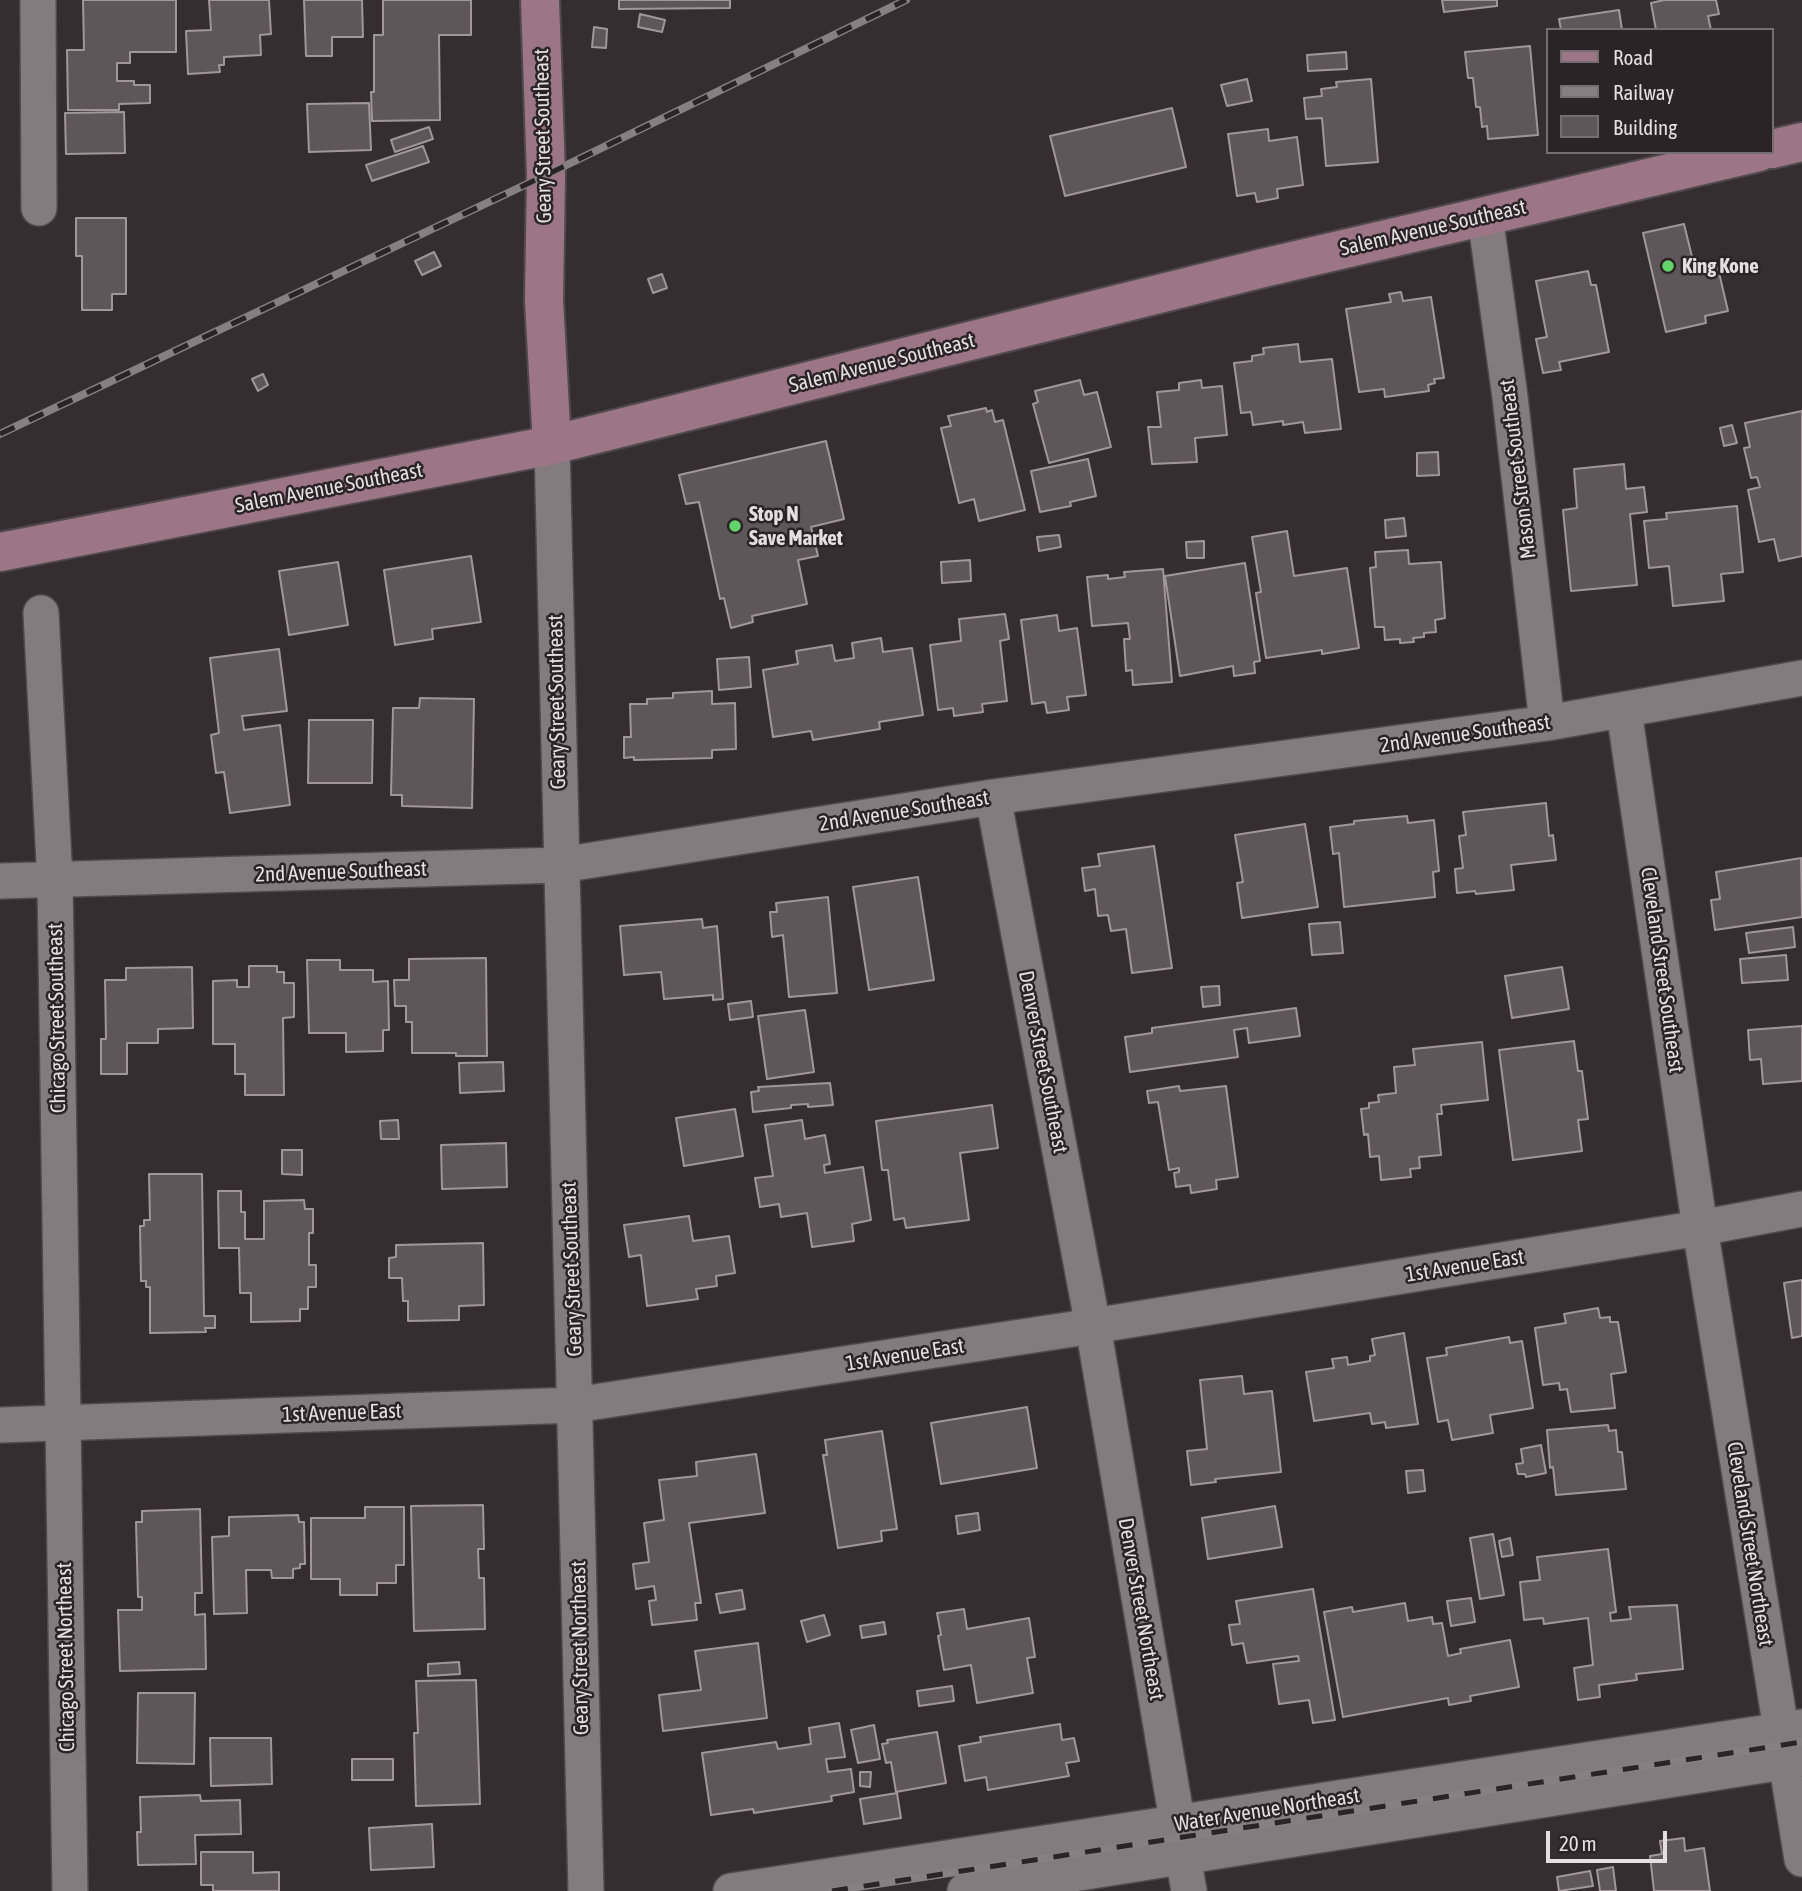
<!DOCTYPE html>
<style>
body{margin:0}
#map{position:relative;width:1802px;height:1891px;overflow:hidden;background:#362d30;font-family:"Asap Condensed",sans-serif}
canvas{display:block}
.legend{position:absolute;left:1546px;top:28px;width:228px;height:126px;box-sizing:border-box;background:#2b2326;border:2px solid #756e71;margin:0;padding:9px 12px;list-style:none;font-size:21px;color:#e4dfe1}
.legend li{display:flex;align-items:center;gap:14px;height:35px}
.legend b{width:35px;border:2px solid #756e71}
.scale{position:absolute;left:1546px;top:1831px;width:121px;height:32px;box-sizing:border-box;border:4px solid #e4dfe1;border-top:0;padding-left:9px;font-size:21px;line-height:24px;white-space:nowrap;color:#e4dfe1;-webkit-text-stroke:5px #2b2326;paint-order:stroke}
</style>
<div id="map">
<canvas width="1802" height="1891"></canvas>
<ul class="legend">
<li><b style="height:9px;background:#9c7686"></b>Road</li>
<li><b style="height:9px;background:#877f82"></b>Railway</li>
<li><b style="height:19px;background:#5f5659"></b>Building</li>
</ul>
<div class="scale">20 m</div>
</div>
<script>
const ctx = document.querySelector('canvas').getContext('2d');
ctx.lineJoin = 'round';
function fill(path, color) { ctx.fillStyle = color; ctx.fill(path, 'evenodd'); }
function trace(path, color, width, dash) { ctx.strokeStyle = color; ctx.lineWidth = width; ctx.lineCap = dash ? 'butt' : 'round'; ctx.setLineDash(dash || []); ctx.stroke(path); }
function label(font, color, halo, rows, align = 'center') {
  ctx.font = font + ' "Asap Condensed",sans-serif'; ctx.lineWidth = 5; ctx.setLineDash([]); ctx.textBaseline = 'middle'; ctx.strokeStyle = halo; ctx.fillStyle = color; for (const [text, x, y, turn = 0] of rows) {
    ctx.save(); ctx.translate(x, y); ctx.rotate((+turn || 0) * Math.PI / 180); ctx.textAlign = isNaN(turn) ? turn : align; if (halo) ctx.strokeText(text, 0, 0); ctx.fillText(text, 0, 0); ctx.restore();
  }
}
const building = new Path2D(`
 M83 0H176V52H130V63H117V81H134V85H150V103L119 104V110H68L67 50H84Z
 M209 0H269L271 34 260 35 261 55 224 57V65H219L220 72 188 74 186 31 211 30Z
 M304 0H362L363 37H332V56H306Z
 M383 0H471V35H439L440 120 372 121 371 92H374V35H383Z
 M619 0H730V8L619 9Z
 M1442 0H1497V6L1444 12Z
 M1664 0H1716L1719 14 1708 16 1711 30H1656L1651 3Z
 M1619 10 1622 30H1561L1559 19Z
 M640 14 665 20 662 32 638 27Z
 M594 27 607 29 606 48 592 47Z
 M1530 46 1538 135 1488 139 1487 126 1482 127 1480 107H1476L1473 78H1468L1465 52Z
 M1346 52 1347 69 1308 71 1307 55Z
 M1247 79 1252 101 1227 106 1221 85Z
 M1371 79 1378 162 1326 166 1322 118 1306 119 1304 98 1322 96 1321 89 1337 87 1336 82Z
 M369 103 371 150 309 152 307 104Z
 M1172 108 1186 167 1065 196 1050 136Z
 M124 112 125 153 66 154 65 113Z
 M429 127 433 139 395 152 391 140Z
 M1268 129 1269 141 1297 137 1303 185 1277 189 1278 198 1257 202 1255 193 1237 196 1228 134Z
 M423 146 429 162 372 181 366 165Z
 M76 218H126V294H112V310H82V256H76Z
 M1684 224 1695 269 1717 264 1728 311 1705 316 1706 323 1666 332 1643 233Z
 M434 252 441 266 422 275 415 261Z
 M1588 271 1591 285H1596L1609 352 1559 362 1561 370 1543 373 1536 339 1547 337 1536 281Z
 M662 274 667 288 653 293 648 279Z
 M1401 292 1403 301 1431 297 1444 378 1434 379 1435 383 1428 385 1429 391 1385 397 1384 389 1359 392 1346 309 1391 302 1389 294Z
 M1298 344 1300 362 1332 359 1341 429 1305 433 1303 422 1283 425V421L1253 425 1251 412 1241 413 1234 363 1252 361V356L1264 354 1263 348Z
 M263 374 268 385 258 391 252 379Z
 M1080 380 1084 395 1097 392 1111 447 1049 463 1033 404 1038 402 1035 391Z
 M1201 380 1202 388 1222 386 1227 435 1195 438 1197 462 1152 464 1148 427H1161L1157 392 1179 390V383Z
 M986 408 987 412 992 410 995 422 1003 420 1025 510 979 521 974 499 959 503 941 428 951 426 948 416Z
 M1802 411V556L1779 561 1774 539 1759 542 1748 490 1760 487 1757 477 1751 478 1744 448 1750 447 1745 423Z
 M1732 425 1737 443 1724 446 1720 428Z
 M826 441 844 519 811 527 818 556 798 560 807 604 752 616 753 622 731 628 724 598 720 599 699 502 686 504 679 475Z
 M1438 452 1439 475 1417 476V453Z
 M1088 459 1096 496 1070 502 1071 506 1040 512 1031 471Z
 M1624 464 1626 489 1644 487 1647 512 1630 514 1637 585 1571 591 1563 510 1577 508 1574 469Z
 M1737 506 1743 572 1721 574 1724 601 1673 606 1669 566 1649 568 1644 521 1667 519 1666 513Z
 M1404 518 1406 536 1386 538 1385 520Z
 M1287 531 1294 576 1347 568 1359 648 1322 654V650L1266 658 1256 593 1261 592 1252 537Z
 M1059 535 1061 547 1039 551 1037 537Z
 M1204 541V558H1187L1186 542Z
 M1408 550 1409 564 1441 562 1445 618 1435 620 1436 632 1424 633V637L1413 638 1414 642 1400 643V639L1385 640 1384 627H1375L1370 568 1376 567 1375 552Z
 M471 556 481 622 432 629 433 639 395 645 384 570Z
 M970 560 971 581 942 583 941 562Z
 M338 562 348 625 289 635 279 571Z
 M1245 563 1260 661 1254 662 1255 673 1234 676 1233 666 1180 676 1165 576Z
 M1163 569 1172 682 1133 685 1132 670 1126 671 1124 639H1130L1128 623 1092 626 1087 577 1108 575V579L1125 577 1124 572Z
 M1005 614 1009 639 1000 641 1007 701 982 704 983 712 954 716 953 708 938 710 930 645 961 641 959 619Z
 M1057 615 1059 631 1077 628 1086 695 1067 697 1069 710 1047 713 1045 702 1032 704 1021 620Z
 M881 638 883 652 912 648 923 715 879 722 880 729 813 740 811 731 773 737 763 670 798 664 796 651 832 645 835 661 854 658 852 643Z
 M279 649 287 711 242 716 244 730 280 725 290 805 230 813 224 772 216 773 211 735 219 733 210 658Z
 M749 657 751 687 719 690 717 659Z
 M712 691V704L735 703 736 749 712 750V758L634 760V757L624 758V737H631L630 704H647V699L673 698V693Z
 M420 698 474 699 472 808 402 806V795H391L393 708H419Z
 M309 720H373L372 783H308Z
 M1546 803 1549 836 1553 835 1556 860 1511 865 1514 890 1476 894 1475 891 1457 893 1455 869 1463 868 1459 836 1466 835 1463 812Z
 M1407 816 1408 823 1434 820 1439 871 1433 872 1435 897 1344 907 1339 853 1333 854 1330 827 1354 824V821Z
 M1305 824 1318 907 1242 918 1237 883 1243 882 1235 835Z
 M1154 846 1172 968 1132 973 1126 929 1111 931 1108 915 1098 916 1095 889 1085 891 1082 868 1100 866 1098 854Z
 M1801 858 1802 917 1715 930 1711 900 1720 899 1716 872Z
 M918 877 934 980 869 990 853 887Z
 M828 897 837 993 789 997 783 935 772 937 770 912H777L776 903Z
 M702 919 703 928 717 926 723 999 713 1000V995L664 999 661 972 624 975 620 926Z
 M1340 922 1343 953 1312 955 1309 924Z
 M1793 927 1795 947 1749 953 1746 933Z
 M1786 955 1788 980 1742 983 1740 959Z
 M486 958 487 1056H456V1053H412V1022H406V1006H395L394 980H409V959Z
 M307 960H340V970H373V982L388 981 389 1030H383V1051L346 1052V1033H309Z
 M249 966H277V972H284V983H294V1017L283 1018 284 1095H245V1074H235V1044H213V981L237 980V987H249Z
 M192 967 193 1028 158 1029V1043H127V1074H101V1039H106L105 980H126V968Z
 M1562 967 1569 1009 1512 1018 1505 976Z
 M1219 986 1220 1005 1203 1007 1201 987Z
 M751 1001 753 1017 730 1020 728 1004Z
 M1296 1008 1300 1036 1249 1043 1247 1028 1234 1030 1238 1057 1130 1072 1125 1037 1152 1033V1028Z
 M805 1010 814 1072 767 1079 758 1016Z
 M1802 1026V1081L1763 1084 1761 1059 1750 1060 1748 1030Z
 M1574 1041 1578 1071H1582L1588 1119 1578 1120 1582 1151 1513 1160 1499 1050Z
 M1482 1042 1488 1100 1441 1105 1442 1114H1437L1441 1155 1419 1157 1420 1168 1410 1169 1411 1177 1381 1180 1379 1156 1370 1157 1368 1134 1364 1135 1361 1109 1369 1108V1103L1379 1102 1378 1095 1396 1093 1394 1067 1415 1065 1413 1049Z
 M503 1062 504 1091 460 1093 459 1063Z
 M830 1083 833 1105 808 1107V1104L791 1105V1108L753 1112 751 1092 759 1091 758 1087Z
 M1179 1086 1180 1091 1226 1086 1238 1177 1216 1180 1217 1189 1191 1193 1190 1185 1176 1187 1174 1173 1179 1172V1168L1169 1170 1158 1102 1149 1103 1147 1091Z
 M992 1105 998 1148 960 1153 969 1220 906 1228 904 1218 894 1220 888 1170H882L876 1121Z
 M735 1109 743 1156 684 1166 676 1118Z
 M398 1120 399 1139H381L380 1121Z
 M802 1120 805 1139 825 1135 830 1164 824 1165 825 1173 863 1167 871 1220 852 1224 854 1241 812 1247 807 1213 781 1217 779 1204 760 1207 755 1178 773 1176 765 1125Z
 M506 1143 507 1187 442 1189 441 1145Z
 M282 1150H302V1175L282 1174Z
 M149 1174H202L204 1316H215V1328H205L206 1332 150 1333V1287H146V1281H141L140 1226H144V1220H150Z
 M218 1191H241V1212H245V1239H264V1201L304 1200 305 1209H313V1233H309V1265H316V1287H308V1309H300V1321L251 1322V1293H240L239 1248H219Z
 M689 1216 693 1241 729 1236 735 1273 716 1276 717 1286 696 1289 698 1299 647 1306 641 1255 629 1257 624 1225Z
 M483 1243 484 1305 459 1306V1320L408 1321V1301H403L402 1278H389V1258L396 1257V1245Z
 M1802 1280V1336L1792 1338 1784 1283Z
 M1598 1308 1600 1318 1610 1317V1322H1618L1626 1372 1611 1374 1615 1408 1571 1412 1567 1389 1560 1390 1559 1383 1543 1385 1535 1328 1566 1323 1564 1314Z
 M1404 1333 1418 1424 1386 1428 1385 1422 1372 1424 1370 1413 1314 1421 1306 1372 1334 1368 1332 1359 1347 1357 1348 1365 1370 1361V1356L1375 1355 1372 1339Z
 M1509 1337 1510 1343 1522 1341 1533 1408 1490 1415 1493 1433 1452 1440 1448 1420 1438 1422 1427 1358 1447 1355 1446 1348Z
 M1242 1376 1244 1394 1272 1391 1281 1472 1215 1479 1216 1482 1191 1485 1187 1451 1207 1449 1200 1380Z
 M1027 1407 1037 1468 941 1484 931 1423Z
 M1608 1425 1609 1431 1616 1430 1618 1452H1622L1626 1489 1556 1495 1553 1467 1550 1468 1547 1430Z
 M882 1431 897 1529 881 1531 882 1541 838 1548 823 1455H827L825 1440Z
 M1541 1445 1546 1473 1526 1477 1525 1474H1518L1516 1464 1523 1463 1521 1449Z
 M756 1454 765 1513 689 1523 701 1603H695L697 1620 652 1625 649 1601 656 1600 654 1586 636 1589 633 1564 649 1562 644 1523 664 1520 659 1480 697 1476 696 1462Z
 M1423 1470 1425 1491 1408 1493 1406 1471Z
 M483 1505 484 1549H478L479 1578H484L485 1629 414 1631 411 1506Z
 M1275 1506 1282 1547 1208 1559 1202 1518Z
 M365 1507H404V1565H396V1583H377V1595H340V1579H311V1518H365Z
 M200 1509 202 1593H195V1615L205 1614 206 1669 120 1671 118 1610H142V1597H138L136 1522H142V1511Z
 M978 1513 980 1530 958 1534 956 1516Z
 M298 1515 299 1522H304L305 1564H300V1568L293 1569V1578H272L271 1570H246L247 1613 214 1614 212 1537 229 1536V1517Z
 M1493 1534 1504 1595 1480 1599 1470 1538Z
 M1510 1538 1513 1555 1502 1557 1499 1541Z
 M1608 1549 1616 1612 1610 1613 1611 1621 1631 1619 1629 1607 1677 1605 1683 1669 1636 1674 1637 1680 1599 1685 1600 1697 1578 1700 1574 1668 1593 1665 1588 1618 1544 1624 1543 1618 1524 1620 1520 1582 1540 1580 1537 1557Z
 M1313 1589 1335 1720 1313 1723 1309 1700 1279 1704 1273 1664 1299 1661 1298 1656 1247 1663 1243 1643 1232 1645 1229 1625 1240 1624 1236 1601Z
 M742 1590 745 1609 720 1613 716 1594Z
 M1471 1598 1475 1622 1451 1626 1447 1601Z
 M1405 1603 1408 1621 1432 1617 1433 1624 1442 1623 1448 1656 1461 1653 1460 1649 1510 1640 1519 1687 1470 1696 1471 1701 1449 1705 1448 1698 1343 1717 1324 1612 1352 1607 1353 1612Z
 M964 1609 967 1629 1029 1618 1035 1657 1027 1658 1033 1693 977 1703 971 1665 944 1670 938 1636 941 1635 937 1613Z
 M824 1615 830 1635 807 1642 801 1621Z
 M884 1622 886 1634 862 1638 860 1626Z
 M758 1643 767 1718 663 1731 659 1695 701 1690 695 1651Z
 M459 1662 460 1674 428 1676V1664Z
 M476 1680 480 1804 416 1806 414 1733H418L416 1681Z
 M952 1686 954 1701 919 1706 917 1691Z
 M138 1693H195L194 1764 137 1763Z
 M839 1723 845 1757 826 1759 828 1772 851 1769 854 1792 831 1796 832 1801 754 1813 753 1809 711 1815 702 1753 776 1742 778 1749 811 1744 809 1728Z
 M1060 1724 1062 1740 1074 1738 1079 1761 1066 1763 1069 1776 988 1790 986 1777 965 1781 959 1746 981 1742 980 1737Z
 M874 1725 880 1759 858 1763 851 1730Z
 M937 1732 946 1783 896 1792 891 1762 886 1763 882 1744 888 1743 887 1740Z
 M210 1738H271L272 1784 211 1786Z
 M352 1759H393V1780H352Z
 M860 1772H871L870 1787 860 1786Z
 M897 1793 901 1818 864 1824 860 1799Z
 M200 1795 201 1801 240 1800 241 1834 195 1835 196 1864 138 1865 137 1832H141L140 1797Z
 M432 1824 434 1867 371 1870 369 1828Z
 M1684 1838 1685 1851 1704 1848 1710 1891H1654L1650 1856 1662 1854 1660 1841Z
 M201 1852H253V1873L279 1872V1891H213V1885H201Z
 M1613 1867 1616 1891H1600L1597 1870Z
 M1590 1871 1593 1886 1559 1891 1557 1877Z`);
fill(building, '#5f5659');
trace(building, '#a1979a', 2);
const street = new Path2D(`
 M38 0 39 208
 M1485 216 1510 397 1547 723
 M552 445 586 1891
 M41 613 55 881 70 1891
 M1624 711 1700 1228 1802 1859
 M993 797 1093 1326 1189 1891
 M0 881 561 865 993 797 1547 723 1802 678
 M0 1425 575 1405 1093 1326 1700 1228 1802 1209
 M731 1891 1802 1727
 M965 1891 1802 1759`);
const secondary = new Path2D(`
 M540 0 546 175 544 300 552 445
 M1772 149 1802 142
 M0 552 552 445 1263 268 1759 152`);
trace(street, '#514a4c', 38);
trace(secondary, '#514a4c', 42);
trace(street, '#847b7e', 35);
trace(secondary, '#9c7686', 38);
const rail = new Path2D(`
 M0 434 546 175 906 0
 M832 1891 1802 1742`);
trace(rail, '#877f82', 8);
trace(rail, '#2b2326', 5, [16]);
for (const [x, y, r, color] of [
 [1668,266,7,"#62d469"],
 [735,526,7,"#62d469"]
]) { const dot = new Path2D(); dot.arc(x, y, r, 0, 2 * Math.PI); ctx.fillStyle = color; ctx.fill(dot); trace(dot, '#2b2326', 2.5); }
label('21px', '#e4dfe1', '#2b2326', [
 ["Geary Street Southeast",543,136,-91],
 ["Salem Avenue Southeast",1433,228,-13],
 ["Salem Avenue Southeast",882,363,-14],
 ["Mason Street Southeast",1518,469,-97],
 ["Salem Avenue Southeast",329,488,-11],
 ["Geary Street Southeast",557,702,-91],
 ["2nd Avenue Southeast",1465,734,-8],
 ["2nd Avenue Southeast",904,811,-9],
 ["2nd Avenue Southeast",341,872,-2],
 ["Cleveland Street Southeast",1662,970,82],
 ["Chicago Street Southeast",57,1018,-91],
 ["Denver Street Southeast",1043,1062,79],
 ["1st Avenue East",1465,1266,-9],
 ["Geary Street Southeast",572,1269,-92],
 ["1st Avenue East",905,1355,-9],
 ["1st Avenue East",342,1413,-2],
 ["Cleveland Street Northeast",1750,1544,81],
 ["Denver Street Northeast",1141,1609,80],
 ["Geary Street Northeast",580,1648,-91],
 ["Chicago Street Northeast",66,1657,-91],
 ["Water Avenue Northeast",1267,1810,-9]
]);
label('bold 21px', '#e4dfe1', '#2b2326', [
 ["King Kone",1682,266],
 ["Stop N",749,514],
 ["Save Market",749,538]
], 'left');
</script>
